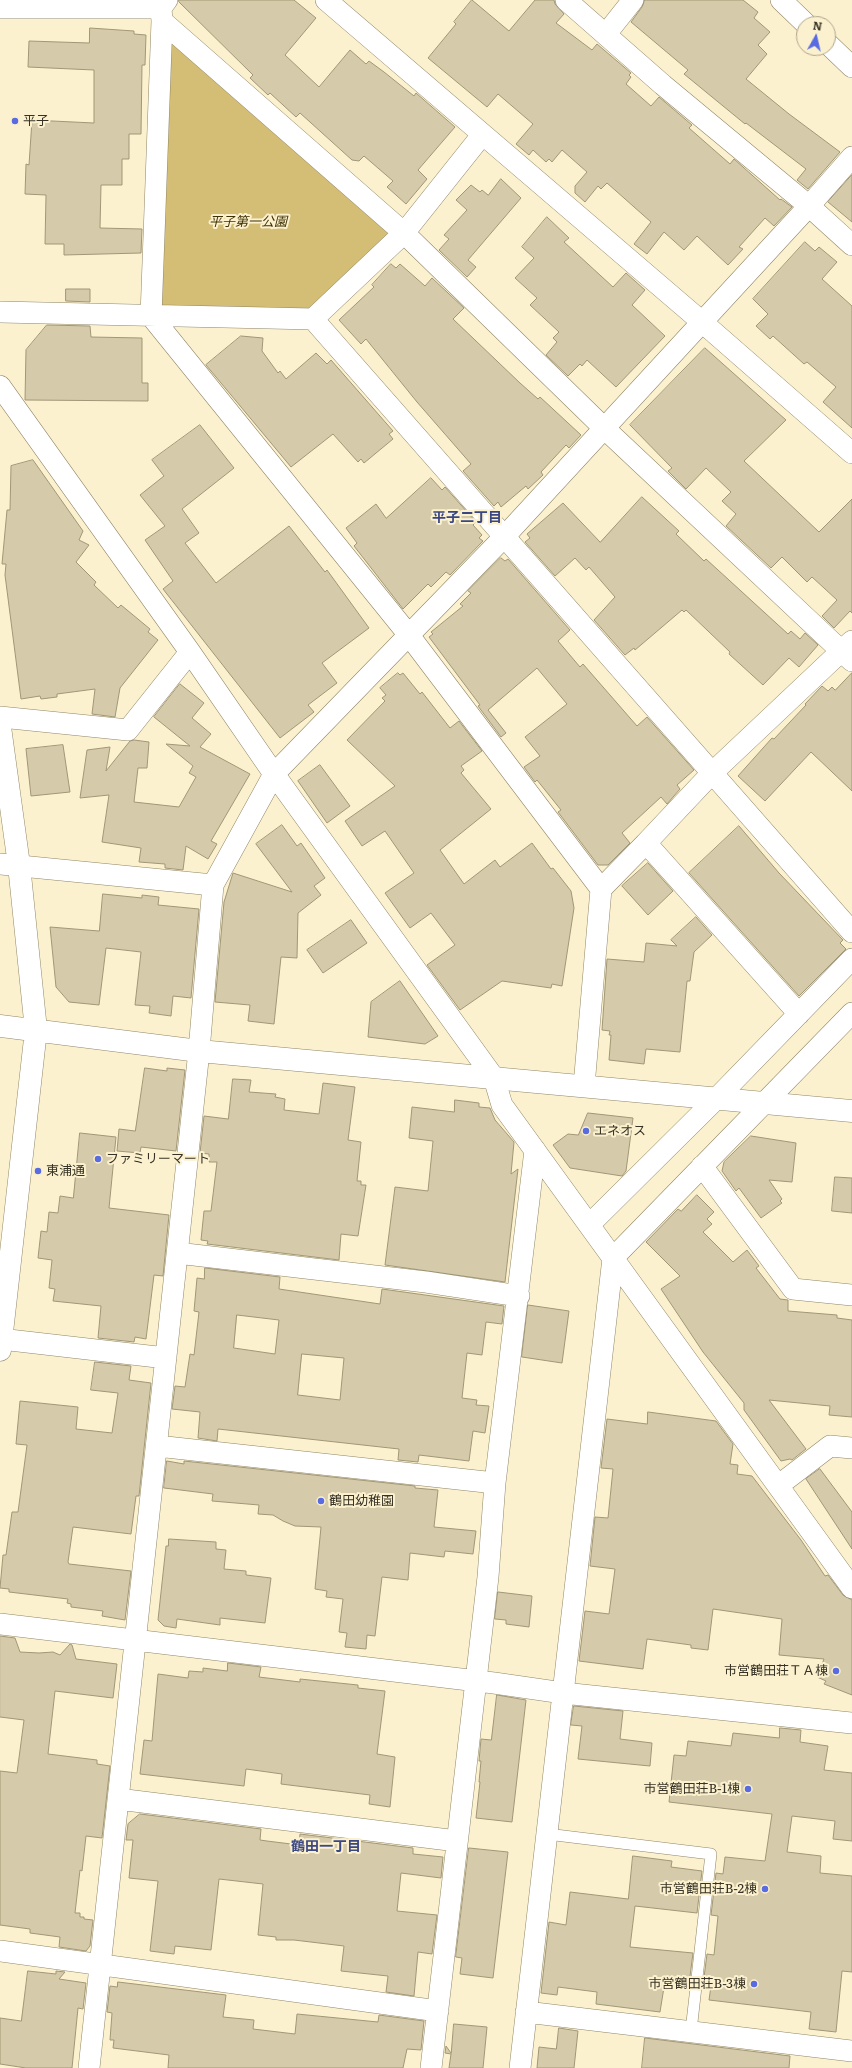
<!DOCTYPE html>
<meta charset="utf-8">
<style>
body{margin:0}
#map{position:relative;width:852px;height:2068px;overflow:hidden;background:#fcf1cf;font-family:Literata,serif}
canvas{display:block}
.north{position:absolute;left:796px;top:16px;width:40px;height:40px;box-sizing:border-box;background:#fcf1cf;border:1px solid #ada58b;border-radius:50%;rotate:8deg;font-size:11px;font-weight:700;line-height:16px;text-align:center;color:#363225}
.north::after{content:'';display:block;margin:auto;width:14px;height:18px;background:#586be1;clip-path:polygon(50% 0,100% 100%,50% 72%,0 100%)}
</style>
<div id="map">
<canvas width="852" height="2068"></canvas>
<div class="north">N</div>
</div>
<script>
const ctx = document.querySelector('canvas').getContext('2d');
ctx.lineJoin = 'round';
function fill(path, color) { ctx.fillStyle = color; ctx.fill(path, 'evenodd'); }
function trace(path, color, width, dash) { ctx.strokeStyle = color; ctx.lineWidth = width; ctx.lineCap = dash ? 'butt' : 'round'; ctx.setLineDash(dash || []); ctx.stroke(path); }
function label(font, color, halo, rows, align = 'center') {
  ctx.font = font + ' Literata,"Noto Sans JP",serif'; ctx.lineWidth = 4; ctx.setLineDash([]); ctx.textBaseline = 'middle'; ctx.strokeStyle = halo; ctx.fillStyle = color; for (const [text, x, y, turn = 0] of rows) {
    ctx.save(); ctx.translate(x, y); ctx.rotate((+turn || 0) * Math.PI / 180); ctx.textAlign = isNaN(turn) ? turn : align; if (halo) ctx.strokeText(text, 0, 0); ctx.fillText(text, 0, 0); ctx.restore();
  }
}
fill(new Path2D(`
 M162 27 396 232 309 315 154 309Z`), '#d4bd74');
const building = new Path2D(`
 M179 0H294L316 18 285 55 319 87 350 50 366 64 369 61 384 72 414 96 416 93 455 127 418 170 427 179 406 204 387 187 393 181 364 156 359 161 352 160 300 113 296 117 270 93 268 95 250 78 253 75 179 2Z
 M472 0 509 31 535 0H554L555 4 564 14 556 23 592 50 597 44 631 73 629 75 631 77 626 84 651 106 659 97 692 125 689 128 730 164 734 159 780 200 781 199 792 207 774 226 765 218 739 247 743 249 728 265 697 236 684 250 664 232 647 254 634 244 651 222 607 183 601 189 598 186 585 202 575 193V186L587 172 562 150 552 162 549 159 546 162 533 150 529 155 516 144 533 124 498 94 487 107 428 58 456 24 454 22Z
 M645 0H743L758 12 754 18 770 32 758 45 767 54 746 79 789 114 840 152 808 189 797 180 806 169 746 123 745 124 684 74 688 70 631 22 642 7Z
 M90 28 134 31V34L146 35 145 65H142L141 134H129V159H122V185H101L100 228 142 229 141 253 64 255V244H45L46 195 25 194 26 164 29 165 32 120 94 123V70L28 67 29 41 89 43Z
 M852 175V222L828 202Z
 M501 179 521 198 468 260 476 267 467 277 439 250 449 239 444 235 467 210 456 200 471 185 480 192 482 190 488 195Z
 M547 217 569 238 564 242 613 287 626 273 645 290 632 305 665 336 616 387 587 360 582 366 580 364 568 376 546 355 557 342 553 338 559 332 530 305 537 298 515 278 534 258 522 247Z
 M805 242 815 251 819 247 837 262 822 279 852 306V428L823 402 836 387 807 362 804 364 773 336 770 339 756 326 768 314 753 299Z
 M391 264 396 268 400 264 425 286 432 278 464 308 453 319 520 383 538 399 540 397 581 435 569 448 566 445 541 472 543 475 528 489 526 486 501 507 498 502 494 506 463 471 471 464 417 402 366 339 361 344 339 320 374 287 372 285Z
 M66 289H90V302L66 301Z
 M47 325 90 326 91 337 142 338V383H148V401L25 400 26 350Z
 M241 336 263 338 262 351 278 373 280 371 286 379 316 353 327 364 331 360 393 431 389 434 393 439 364 463 361 459 358 462 333 434 291 467 206 365Z
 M705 348 786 420 744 461 819 532 852 499V613L850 611 834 628 822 616 837 600 812 577 807 582 782 557 771 568 726 526 736 514 722 501 731 492 706 468 686 489 668 471 672 468 630 425Z
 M200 425 234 468 182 509 199 533 185 543 216 583 289 526 325 572 327 570 369 628 322 663 337 683 308 705 314 712 280 738 163 589 173 581 145 540 165 526 140 495 164 476 152 460Z
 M33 460 83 531 79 540 89 545 76 562 96 582 94 585 118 608 121 605 150 629 148 632 158 640 120 688 115 717 92 714 95 689 57 694V697L41 699 40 696 21 699 5 575 6 564H2L7 510H10L11 466Z
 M431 478 442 490 445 487 476 522 473 525 482 535 479 538 483 541 450 575 446 572 431 587 428 584 403 609 354 546 357 543 346 528 376 504 386 518Z
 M642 497 679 531 676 534 704 561 706 559 788 634 791 631 800 639 805 633 818 645 799 667 789 658 763 685 729 654 730 652 686 610 684 612 682 610 635 650 634 648 625 655 594 620 615 597 589 567 586 570 575 558 555 576 525 542 530 538 527 534 563 503 600 542Z
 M501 558 505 561 508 559 570 630 558 641 580 667 583 664 637 726 647 717 694 770 677 785 680 789 667 804 661 797 622 833 630 843 608 865H598L558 812 561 810 537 780 535 782 524 767 540 756 525 737 567 704 537 668 488 710 506 733 501 737 478 706 480 705 429 637 433 634 431 632 463 606 460 604 471 593 468 591Z
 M398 673 400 675 403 673 420 694 422 692 450 728 459 721 482 751 461 766 464 770 461 773 491 809 440 850 464 884 495 860 500 867 532 843 551 869 553 868 571 891 574 908 562 986 552 984 551 988 502 981 460 1010 427 965 455 945 431 913 410 928 385 893 414 873 385 831 362 846 345 821 395 786 347 740 385 701 382 698 386 695 380 688Z
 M852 673V791L811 752 765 801 738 776 772 738 774 739 806 705 805 704 822 686 828 691 832 687 835 690Z
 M180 684 204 703 192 718 211 734 200 747 250 774 211 841 217 844 208 859 186 846 183 870 165 868V864L139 862 141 848 102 842 109 795 80 798 87 750 110 747 106 771 130 741 134 740 149 742 147 768H138L134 802 179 807 196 777 189 773 193 766 166 744 190 746 154 717Z
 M63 745 70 792 31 796 26 749Z
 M320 765 350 806 327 823 298 781Z
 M282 825 297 846 301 843 325 878 314 886 321 895 298 913 297 958 281 957 274 1024 248 1021 250 1005 215 1002 224 902 233 873 292 892 256 844Z
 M739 826 779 873 843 940 840 943 846 949 799 996 689 873Z
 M648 863 673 891 648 915 622 886Z
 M103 894 142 898V895L159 897 158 905 199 909 191 998 173 996 171 1016 149 1013 150 1006 135 1005 141 952 106 948 99 1005 69 1002 56 987 50 927 99 931Z
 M696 917 712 935 694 952 690 981H687L680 1052 646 1049 644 1064 609 1060 611 1035H609L610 1031 602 1030 607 959 644 962 646 943 677 946 671 940Z
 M351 920 367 943 323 973 307 950Z
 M400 981 438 1036 425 1044 368 1037 371 1002Z
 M145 1068 167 1071V1068L185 1070 176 1151 141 1147 140 1153 117 1151 119 1129 135 1131Z
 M233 1079 251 1080 249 1092 276 1094 275 1097 285 1099 284 1110 319 1114 323 1083 355 1087 348 1140 361 1142 357 1181H361V1185H366L358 1236 341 1234 339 1260 207 1244 208 1241 201 1240 204 1211H211L217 1162H209V1154L200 1153 204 1116 228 1119Z
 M455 1100 479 1103V1107L490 1108 495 1120 514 1142 511 1174 518 1169 505 1282 385 1265 395 1187 428 1191 433 1141 409 1138 412 1107 454 1112Z
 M588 1113 633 1118 626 1171 622 1176 570 1168 553 1145 568 1134 578 1135Z
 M80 1133 116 1137 109 1208 169 1215 163 1276 154 1275 146 1339 135 1337 134 1342 98 1338 101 1306 53 1301 55 1289 49 1288 52 1260 38 1258 41 1231 47 1232 49 1212 58 1213 60 1196 73 1198Z
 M751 1136 796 1143 792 1182 769 1180 782 1199 780 1201 782 1203 761 1218 739 1188 736 1191 722 1171 724 1162Z
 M835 1177 852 1178V1213L832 1211Z
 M697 1195 714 1212 707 1219 712 1224 703 1232 733 1262 747 1250 759 1266 756 1268 780 1299 788 1300V1311L837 1315V1318L852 1320V1417L829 1415 830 1406 769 1400 806 1449 792 1460 790 1459 781 1461 744 1410V1403L703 1352 661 1289 680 1276 646 1242 678 1209 681 1211Z
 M205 1268 280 1277 279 1289 380 1304 382 1289 504 1306 502 1324 486 1322 482 1355 467 1353 462 1398 477 1400 476 1405 489 1406 485 1433 473 1431 469 1461 419 1455 418 1462 398 1460 399 1449 218 1429 217 1441 198 1438 200 1412 172 1409 175 1386 185 1387 190 1354 194 1355 199 1312 194 1311 197 1278 204 1279ZM237 1315 279 1320 275 1354 234 1348ZM302 1354 344 1358 340 1400 298 1395Z
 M528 1305 569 1311 562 1363 522 1357Z
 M95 1362 131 1366 129 1380 151 1383 139 1496H136L131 1534 73 1527 68 1562 69 1564 87 1566 131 1571 125 1620 102 1616 103 1611 71 1607V1604L67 1603 68 1599 9 1592V1589L0 1588 3 1555H6L12 1512H18L27 1445 16 1444 20 1401 78 1407 76 1429 112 1433 118 1393 91 1390Z
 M648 1412 716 1421 733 1444 730 1464 738 1465 737 1474 752 1476 801 1540 825 1576 828 1575 843 1595 852 1600V1695L824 1684 826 1681 817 1677 824 1659 779 1655 782 1619 713 1609 708 1650 691 1648V1645L647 1639 643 1669 579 1661 585 1611 609 1614 615 1569 590 1566 595 1517 608 1518 613 1469 601 1468 607 1419 647 1424Z
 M167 1461 184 1464V1461L415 1486V1488L438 1490 434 1527 476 1531 473 1554 445 1551 444 1557 410 1553 408 1580 382 1577 375 1636 367 1635 366 1649 345 1647 347 1633 339 1632 343 1599 326 1597 327 1591 315 1589 321 1527 295 1526 283 1521 273 1515 258 1514 259 1505 212 1501 213 1494 164 1488Z
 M820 1469 852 1512V1549L806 1479Z
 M169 1539 216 1542V1549L226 1550 224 1569 246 1571V1575L271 1578 265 1623 220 1618V1625L177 1619 176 1628 164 1626 158 1620 166 1546H168Z
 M498 1592 532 1596 529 1627 506 1624V1620L495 1619Z
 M0 1636 15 1638 20 1652 39 1653 53 1652 60 1655 70 1644 72 1645 76 1659 117 1664 113 1698 55 1691 48 1754 97 1760V1764L110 1766 102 1838 86 1836 82 1871 80 1870 75 1913H80V1917H84V1919L93 1920 90 1946 86 1951 59 1947 60 1937 30 1933V1929L0 1925V1771L17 1773 24 1720 0 1717Z
 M228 1663 261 1667 259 1677 300 1682V1679L358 1685V1688L385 1691 377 1754 395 1757 390 1807 369 1804 370 1795 281 1784 282 1774 246 1769 244 1786 140 1774 144 1740 152 1741 158 1674 188 1678 189 1671 203 1672V1668L227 1671Z
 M497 1695 526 1700 512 1822 476 1818 480 1782H479L481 1761H479L481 1739 491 1740Z
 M574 1706 623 1711 620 1739 652 1743 650 1766 578 1759 582 1726 571 1725Z
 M780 1728 801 1730 800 1742 828 1746 824 1770 852 1773V1841L833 1839 835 1821 792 1816 787 1852 821 1856 820 1873 852 1876V1972L842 1971 836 2032 809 2029 811 2012 709 2000 711 1986 703 1985 707 1954 714 1955 718 1916 711 1915 716 1873 723 1874 725 1857 765 1861 772 1814 669 1802 674 1755 686 1756 688 1741 731 1746 733 1733 779 1738Z
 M140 1814 261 1829 260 1840 267 1841 299 1845 300 1834 413 1848V1854L443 1857 441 1878 401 1873 397 1911 437 1915 432 1954 418 1952 414 1996 386 1992 388 1976 341 1971 344 1946 294 1940H276V1937L258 1935 263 1884 219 1879 211 1950 175 1946 174 1954 150 1951 158 1881 129 1878 133 1840H126L128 1824Z
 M469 1848 508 1852 493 1978 460 1974 462 1958 456 1957Z
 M633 1856 672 1861 671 1867 702 1871 697 1913 635 1906 630 1947 693 1953 689 1984 665 1981 660 2012 596 2004 597 1992 558 1987 557 1995 541 1993 549 1922 566 1925 570 1892 628 1899Z
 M28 1971 56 1974V1971L65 1972 59 1979 86 1983 83 2009 78 2008 72 2068H26L0 2064V2018L21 2021Z
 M118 1982 226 1995 223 2017 254 2020 253 2029 295 2034 297 2014 378 2022 379 2015 424 2021 421 2050 407 2049 403 2068H168L169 2055 113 2048 114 2040H110L112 2013 107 2012 110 1986 117 1987Z
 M454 2024 487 2027 483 2068H449L451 2054 445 2053 446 2046 451 2053Z
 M559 2028 578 2031 574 2068H537L539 2047 556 2049Z
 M645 2038 790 2056 789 2068H642Z`);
fill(building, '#d5caa9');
trace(building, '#a19777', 1);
const lane = new Path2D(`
 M547 1834 711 1854 691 2031`);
const street = new Path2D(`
 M167 0 161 8 162 21 404 233 604 428 852 661
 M326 0 702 322 852 453
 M566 0 663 85 809 206 852 245
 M781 0 806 24
 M0 8H161
 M162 21 151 316 408 634 601 889
 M606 34 633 0
 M828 44 852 67
 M0 312 313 319 404 233 482 135
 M313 319 852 932
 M0 386 190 652 274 774 494 1078 502 1105 852 1588
 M0 717 128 730 190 652
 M0 864 213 885
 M799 1014 646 843 712 773 852 641
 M584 1086 601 889 646 843
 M702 1166 793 1289 852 1295
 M589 1225 717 1098 852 959
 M177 1253 426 1282 519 1296
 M0 1339 166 1358
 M157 1446 495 1483
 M779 1485 830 1446 852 1448
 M0 1624 494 1683 563 1693 852 1723
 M118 1799 457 1841
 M0 1951 438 2011
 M526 2012 852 2051
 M89 2068 199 1051 213 885 274 774 504 537 809 206 852 157
 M431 2068 488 1577 495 1483 535 1150
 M520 2068 613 1258 852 1013`);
const secondary = new Path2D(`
 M0 727 19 865 36 1030 0 1350
 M0 1026 199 1051 852 1111`);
trace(lane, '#908667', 12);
trace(street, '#908667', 22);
trace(secondary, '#908667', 23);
trace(lane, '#fff', 11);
trace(street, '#fff', 21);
trace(secondary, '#fff', 22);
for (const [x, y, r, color] of [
 [15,121,4,"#586be1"],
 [586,1131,4,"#586be1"],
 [98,1159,4,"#586be1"],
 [38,1171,4,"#586be1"],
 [321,1501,4,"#586be1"],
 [836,1671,4,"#586be1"],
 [748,1789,4,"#586be1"],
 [765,1889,4,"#586be1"],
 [754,1984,4,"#586be1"]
]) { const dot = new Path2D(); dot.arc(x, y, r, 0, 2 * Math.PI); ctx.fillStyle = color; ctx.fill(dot); trace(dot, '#fcf1cf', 1.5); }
label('13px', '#363225', '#fcf1cf', [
 ["平子",23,121],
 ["エネオス",594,1131],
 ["ファミリーマート",106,1159],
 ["東浦通",46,1171],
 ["鶴田幼稚園",329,1501],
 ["市営鶴田荘ＴＡ棟",828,1671,"right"],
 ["市営鶴田荘B-1棟",740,1789,"right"],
 ["市営鶴田荘B-2棟",757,1889,"right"],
 ["市営鶴田荘B-3棟",746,1984,"right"]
], 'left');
label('italic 13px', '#3d3002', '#fcf1cf', [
 ["平子第一公園",248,222]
]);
label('bold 14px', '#3b4783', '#fcf1cf', [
 ["平子二丁目",467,518],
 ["鶴田一丁目",326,1847]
]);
</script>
